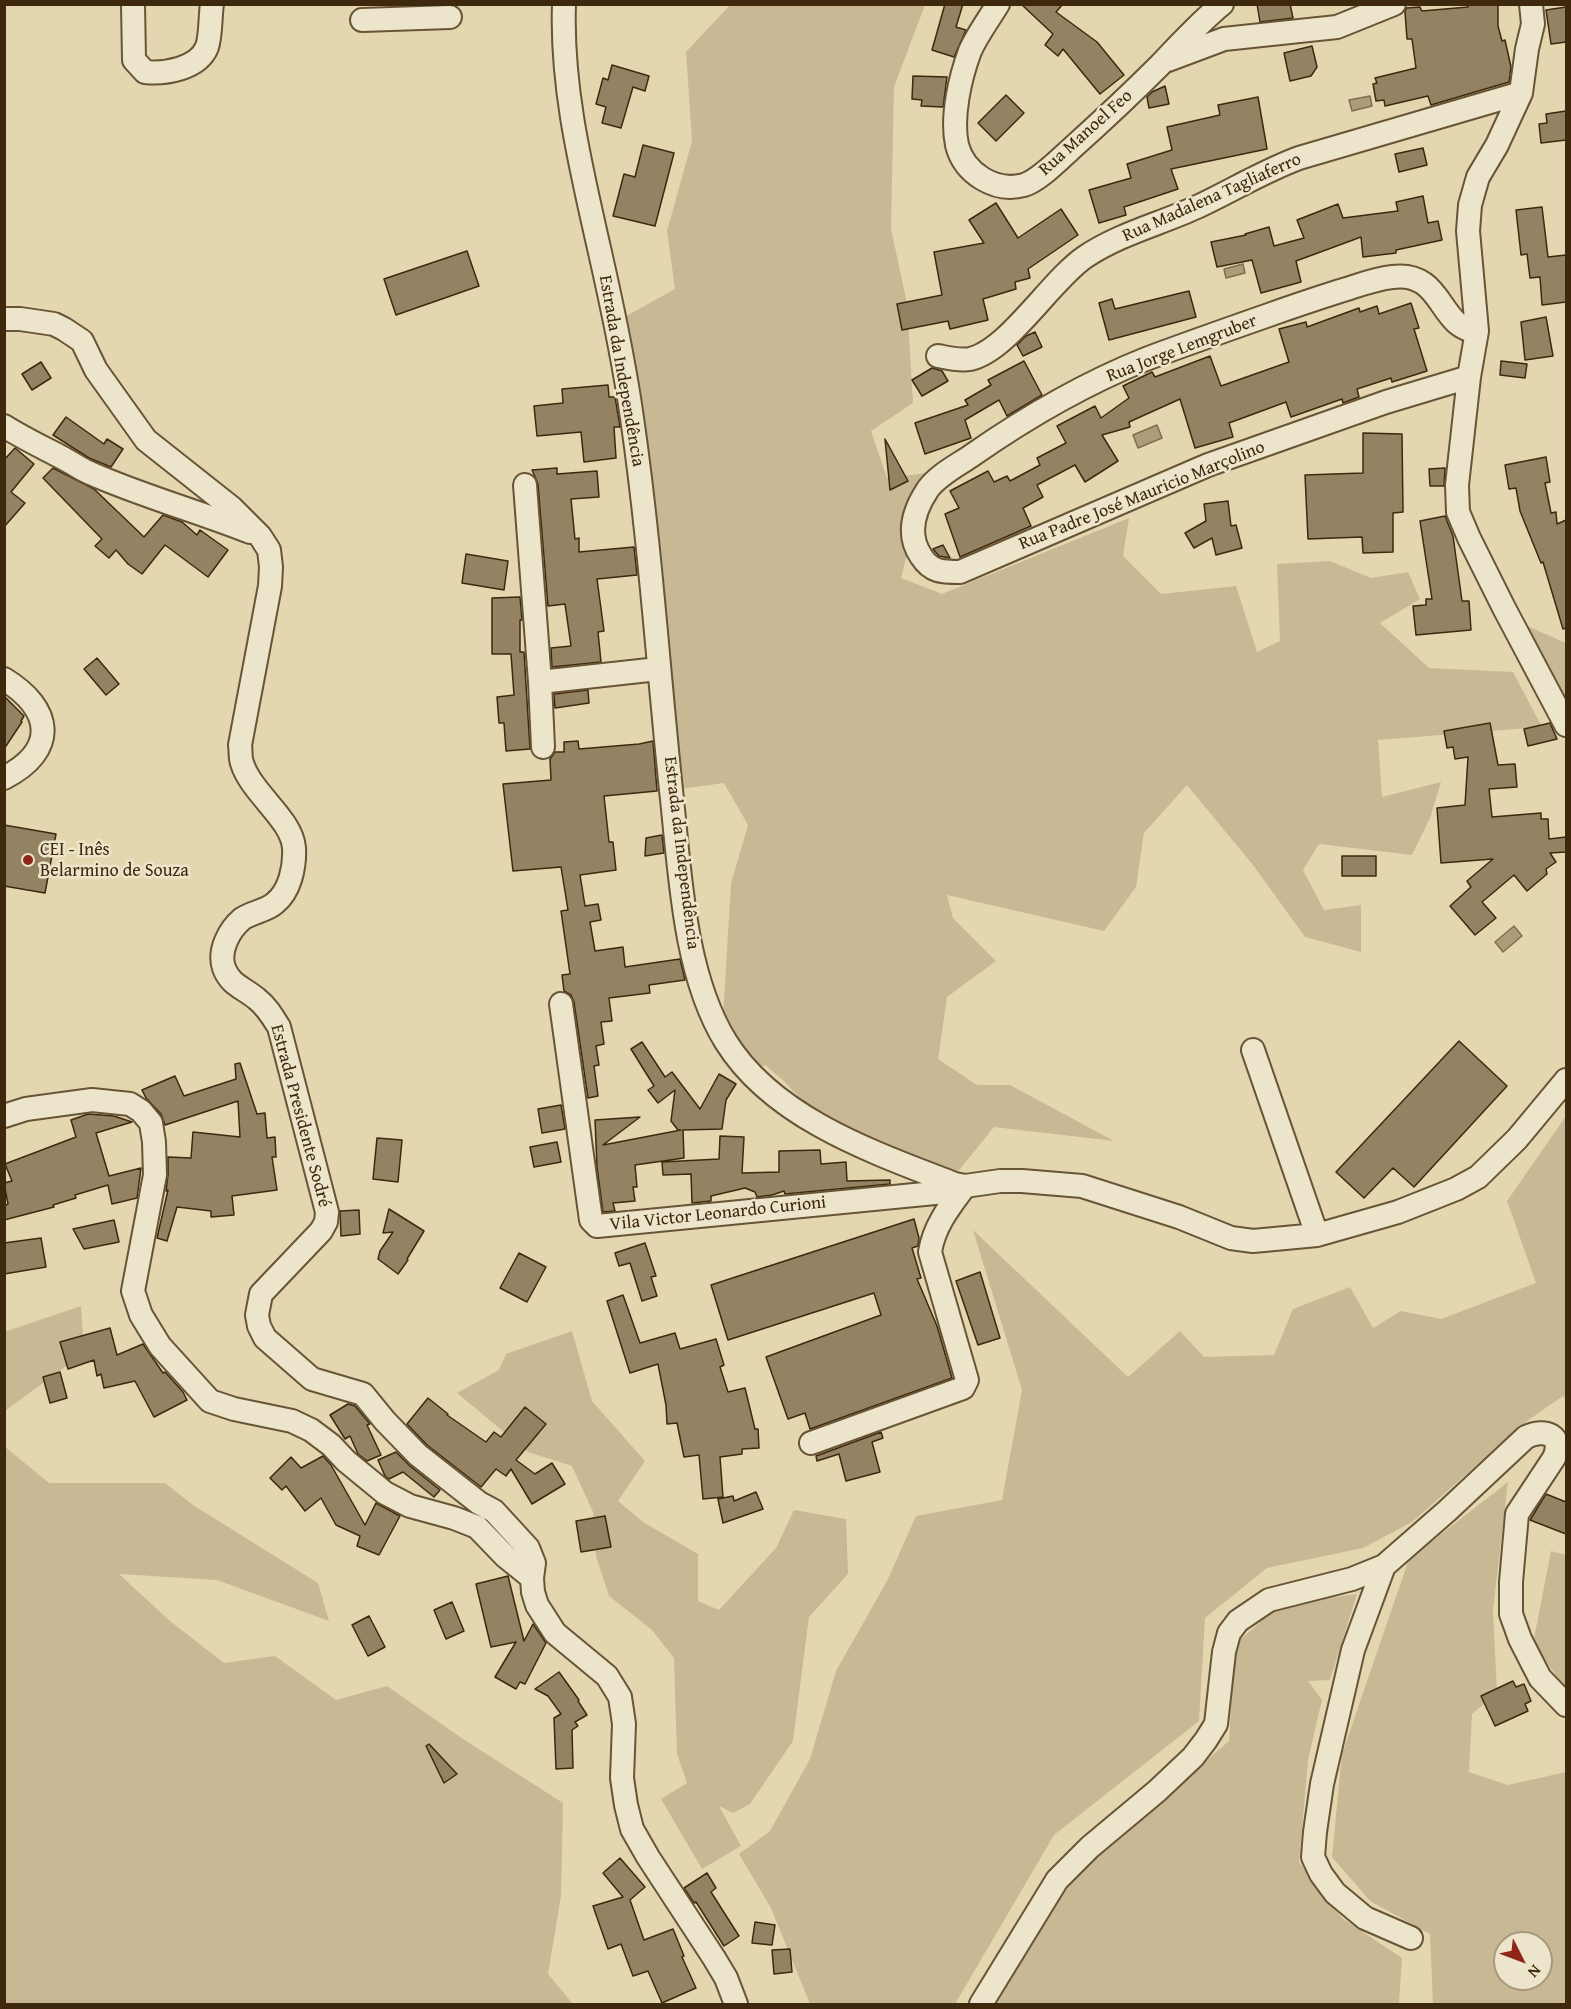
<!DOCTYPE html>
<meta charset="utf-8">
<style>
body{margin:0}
#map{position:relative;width:1571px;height:2009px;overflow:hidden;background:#e4d7af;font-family:"Gentium Book Plus",serif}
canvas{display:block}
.frame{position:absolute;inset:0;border:6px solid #3e280e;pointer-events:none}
.north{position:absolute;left:1493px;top:1931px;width:60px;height:60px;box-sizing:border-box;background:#ede5cb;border:2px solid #a7997f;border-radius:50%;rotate:132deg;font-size:16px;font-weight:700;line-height:24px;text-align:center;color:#3e280e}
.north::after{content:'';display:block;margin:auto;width:21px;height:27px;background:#8f2418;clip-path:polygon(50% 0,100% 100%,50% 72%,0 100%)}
</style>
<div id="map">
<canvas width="1571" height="2009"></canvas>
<div class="frame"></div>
<div class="north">N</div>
</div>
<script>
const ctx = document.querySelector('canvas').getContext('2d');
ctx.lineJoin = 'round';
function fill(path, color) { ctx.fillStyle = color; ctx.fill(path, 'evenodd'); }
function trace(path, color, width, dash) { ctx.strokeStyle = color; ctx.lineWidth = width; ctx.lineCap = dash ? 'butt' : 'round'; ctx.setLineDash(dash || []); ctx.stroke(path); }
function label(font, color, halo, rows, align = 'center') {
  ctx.font = font + ' "Gentium Book Plus",serif'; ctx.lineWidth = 5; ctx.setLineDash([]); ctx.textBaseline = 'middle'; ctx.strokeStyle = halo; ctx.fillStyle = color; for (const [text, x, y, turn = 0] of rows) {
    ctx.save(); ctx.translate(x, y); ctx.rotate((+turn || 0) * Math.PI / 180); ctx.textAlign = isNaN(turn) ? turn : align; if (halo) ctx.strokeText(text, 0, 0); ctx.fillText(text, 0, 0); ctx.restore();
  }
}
fill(new Path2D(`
 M730 5H925L894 87 891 229 907 303 913 403 871 431 887 478 927 473 901 578 942 594 1129 518 1123 556 1161 594 1236 586 1257 652 1280 641 1277 564 1330 561 1371 578 1408 572 1420 599 1380 623 1429 668 1513 672 1542 727 1378 740 1382 797 1441 782 1430 818 1412 855 1319 844 1303 870 1324 910 1361 905V952L1305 937 1253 865 1187 785 1144 833 1136 887 1104 931 947 895 953 918 996 961 947 997 938 1059 977 1085H1010L1114 1141 994 1127 956 1174 821 1121 785 1082 765 1065 759 1069 723 1016 731 883 748 825 724 783 673 790 619 320 675 289 667 231 692 141 686 52Z
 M1518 622 1566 643V698Z
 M1566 1116V1401L1563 1396 1527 1421 1412 1522 1363 1548 1267 1568 1205 1618 1199 1721 1054 1835 955 2004H810L771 1908 739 1854 770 1831 810 1759 836 1671 887 1581 916 1516 1002 1500 1022 1390 973 1230 1128 1377 1180 1331 1204 1357 1274 1355 1293 1309 1350 1287 1373 1328 1401 1311 1441 1319 1536 1283 1507 1201Z
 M81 1306 84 1353 5 1411 4 1332Z
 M572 1331 592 1401 645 1461 618 1501 643 1522 698 1554V1601L719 1610 776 1548 794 1510 846 1519 848 1574 809 1617 793 1741 750 1804 733 1813 719 1806 741 1846 702 1869 661 1799 687 1783 677 1754 674 1658 652 1630 609 1596 596 1556 593 1512 572 1466 528 1452 457 1393 499 1370 506 1354Z
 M4 1446 49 1483H165L193 1505 318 1583 329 1621 217 1580 119 1574 170 1621 224 1663 275 1656 336 1700 387 1686 463 1739 563 1803 561 1896 548 1974 573 2004H5Z
 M1508 1482 1493 1610 1497 1693 1472 1714 1469 1772 1508 1785 1566 1772V2004H1433L1430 1934 1370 1901 1332 1857 1342 1754 1409 1559ZM1505 1943H1541V1979H1505Z
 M1551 1551 1566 1555V1689L1533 1644Z
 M1357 1594 1330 1680 1308 1681 1322 1700 1308 1760 1299 1862 1342 1918 1402 1958 1399 2004H995L1067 1879 1229 1741 1235 1644 1281 1604Z`), '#c8b994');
const water = new Path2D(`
 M1370 96 1372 106 1352 111 1349 100Z
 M1243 264 1245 273 1226 278 1224 269Z
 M1157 425 1162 438 1138 448 1133 435Z
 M1514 926 1522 936 1503 952 1495 942Z`);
fill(water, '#ac9c78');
trace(water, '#806e4e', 1.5);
const building = new Path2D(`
 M945 4H963L956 27 966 30 954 57 932 50Z
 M1021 4H1063L1056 12 1097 42 1124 75 1100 94 1063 49 1058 56 1045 45 1053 34Z
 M1257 4H1290L1293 18 1260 22Z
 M1468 4H1498V26L1502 41 1505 40 1511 67 1509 82 1431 105 1428 96 1385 106 1384 100 1376 101 1373 84 1377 83 1375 78 1416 68 1412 39H1407L1405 12 1406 8 1420 7 1422 11 1468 7Z
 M1566 7V42L1551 44 1546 10Z
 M1312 46 1317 67 1311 76 1290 81 1284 53Z
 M612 65 649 76 645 91 633 87 621 128 602 123 606 107 596 104 603 78 608 80Z
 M913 76 947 77 943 107 921 106 922 100 912 99Z
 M1165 86 1169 104 1149 108 1147 97 1152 92Z
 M1006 95 1024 113 996 141 978 123Z
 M1258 97 1267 149 1171 169 1178 189 1124 207 1126 215 1099 223 1089 190 1131 178 1127 164 1172 150 1167 127 1220 115 1218 105Z
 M1566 111V140L1541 143 1539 124 1547 123 1546 114Z
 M643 145 674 153 655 226 613 216 624 174 635 177Z
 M1423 148 1427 165 1399 172 1395 154Z
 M1423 196 1428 223 1438 221 1442 240 1396 250V253L1363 257 1361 237 1296 261 1301 282 1261 293 1252 260 1217 267 1211 242 1246 235 1245 234 1269 227 1274 246 1304 238 1297 220 1338 204 1343 218 1398 211 1396 202Z
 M996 203 1018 238 1061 209 1078 235 1028 269 1030 278 1015 282 1016 289 983 299 988 320 950 329 948 321 902 330 897 304 942 295 934 252 984 243 969 220Z
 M1542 207 1548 257 1566 255V302L1542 305 1540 277 1530 278 1527 254 1521 255 1516 210Z
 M467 251 479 286 396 315 384 279Z
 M1189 291 1196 317 1109 340 1099 303 1112 299 1115 309Z
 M1411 303 1419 328 1414 329 1427 371 1392 382 1391 378 1357 389 1359 397 1343 403 1342 399 1291 417 1286 402 1229 423 1233 437 1195 448 1180 399 1129 422 1130 427 1102 435 1118 461 1085 482 1075 465 1037 485 1043 497 1023 508 1031 526 960 557 945 514 959 508 950 491 988 471 994 482 1007 476 1010 481 1040 465 1037 458 1066 443 1057 426 1095 406 1101 418 1129 398 1123 386 1152 372 1155 377 1210 356 1221 386 1289 362 1279 329 1306 322 1307 327 1359 308 1360 312 1377 306 1379 314Z
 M1546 317 1553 356 1525 360 1521 322Z
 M1035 332 1042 347 1023 356 1017 345 1026 336Z
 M1024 361 1042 395 1007 416 999 400 965 420 971 438 925 454 915 423 968 405 965 400 991 385 988 380Z
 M1501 361 1527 364 1525 378 1500 375Z
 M41 362 51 378 32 390 22 374Z
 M932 368 942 371 948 381 922 396 912 380Z
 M608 385 609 397H615L620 427H614L616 458 584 462 581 432 537 436 534 406 563 403 562 389Z
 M66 417 104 444 107 439 123 449 111 467 89 458 53 435Z
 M1363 433 1402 434 1403 512 1393 513V552L1363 553 1362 537 1308 539 1305 475 1363 473Z
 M885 439 908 481 890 490Z
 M15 448 34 464 11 492 25 503 4 527V460Z
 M1546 457 1550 482 1545 483 1551 513 1556 512 1557 524 1566 520V628L1563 629 1543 562 1541 563 1520 511 1516 488 1509 489 1505 465Z
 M53 468 94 489 144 537 163 515 182 522 197 535 200 530 228 550 208 577 165 545 142 574 128 564 116 550 109 558 95 546 102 539 43 478Z
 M557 468V474L597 471 599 497 571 499 575 539 579 538V552L634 547 637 575 597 579 604 631 598 632 601 662 552 667 551 648 571 646 565 604 548 606 538 484 532 470Z
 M1445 468 1444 486H1430L1429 469Z
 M1228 501 1231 526 1236 525 1242 548 1216 555 1212 538 1194 548 1185 533 1206 521 1204 504Z
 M1445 516 1453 536 1462 601H1469L1471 630 1416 635 1413 606 1426 605V599H1432L1420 521Z
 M943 545 950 558 939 556 933 549Z
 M466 554 508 561 504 590 462 583Z
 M520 597 522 620H520V652H524L530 749 506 751 504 723H499L497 697 514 695 511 654H492V598Z
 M97 658 119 684 106 695 84 669Z
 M588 690 589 703 555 708 554 694Z
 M4 696 24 716 21 721 22 722 4 749Z
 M1490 723 1498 765 1515 764 1517 787 1489 789 1492 817 1541 813V819H1548L1549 839 1566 837V852L1550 853 1556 862 1546 869 1547 874 1527 891 1514 875 1482 902 1496 918 1475 935 1450 906 1471 887 1467 881 1493 859 1441 863 1437 808 1465 805 1468 757 1455 759 1453 747 1447 748 1444 731Z
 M1550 723 1557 739 1528 746 1524 729Z
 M578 741 579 749 639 744 653 741 657 791 604 796 609 842H613L616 870 580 875 585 906 598 904 601 920 590 922 595 951 623 947 625 967 680 959 685 980 649 985 650 993 609 998 612 1021 601 1022 604 1044 596 1046 599 1065 594 1066 598 1096 588 1098 574 1002 571 995 564 991 562 975 570 974 561 911 568 910 561 867 513 871 503 784 551 780 550 759 555 752H564V742Z
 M4 825 56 834 45 893 4 886Z
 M662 835 664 853 645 856 646 838Z
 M1342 856H1376V876H1342Z
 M1459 1041 1507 1086 1414 1187 1393 1168 1364 1198 1336 1172Z
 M642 1042 665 1077 672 1072 700 1109 719 1074 736 1084 726 1100 722 1129 683 1130 684 1158 635 1165 637 1187H633L635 1201 613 1203 615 1211 603 1212 597 1167 595 1120 640 1117 603 1145 681 1130H678L671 1121 675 1090 658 1103 648 1090 654 1086 631 1049Z
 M240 1063 257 1114 265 1113 267 1138 275 1137 276 1157H272L277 1190 232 1196 234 1215 211 1217V1211L177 1207 167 1241 157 1238 168 1190 166 1191 168 1175V1157L191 1158 193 1132 240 1137 238 1101 165 1125 161 1114 146 1098 142 1090 175 1076 184 1096 236 1079 235 1064Z
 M561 1105 565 1129 542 1133 538 1109Z
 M88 1114 114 1116 132 1122 96 1133 109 1176 141 1168 137 1198 112 1204 108 1185 75 1195 76 1198 53 1205 54 1207 4 1220V1206L8 1204 4 1183 12 1181 5 1164 76 1137 71 1120Z
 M720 1136 744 1137 742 1173 779 1172V1151L820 1150 821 1164 846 1162 847 1181 890 1180V1184L785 1194 784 1191 772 1195 757 1197 755 1192 745 1188 711 1196V1201L692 1203 691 1174 663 1175 662 1162 719 1159Z
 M377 1138 402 1140 398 1182 373 1179Z
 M557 1142 561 1162 534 1167 530 1147Z
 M389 1209 424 1231 407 1259 408 1260 398 1274 378 1259 380 1251 393 1232 383 1233Z
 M359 1210 360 1234 341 1236 340 1211Z
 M914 1219 919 1238 918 1246 912 1248 921 1278 917 1279 937 1326 952 1378 810 1429 805 1413 788 1419 766 1357 881 1315 874 1293 728 1340 711 1285Z
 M114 1220 119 1242 84 1249 73 1229Z
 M41 1238 46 1267 4 1274V1243Z
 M645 1243 656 1276 651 1277 657 1296 642 1301 630 1263 619 1266 615 1253Z
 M519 1253 546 1267 527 1302 500 1288Z
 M980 1272 1000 1338 978 1345 956 1281Z
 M623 1295 640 1343 675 1333 680 1349 716 1339 724 1365 720 1367 728 1392 745 1388 755 1429H758L759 1448 742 1449V1454L720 1457 723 1497 703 1499 699 1455 684 1457 677 1423 667 1424 666 1405 658 1364 630 1373 607 1301Z
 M110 1328 117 1355 143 1344 163 1373 165 1372 183 1392 187 1400 154 1417 135 1381 104 1388 101 1374 97 1376 94 1360 68 1369 60 1342Z
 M60 1372 67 1398 50 1403 43 1377Z
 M428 1398 448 1414 447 1415 486 1442 494 1432 501 1437 525 1407 546 1424 516 1460 535 1474 552 1463 565 1484 532 1504 511 1469 506 1476 496 1469 481 1487 427 1445 407 1424Z
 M348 1404 355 1406 370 1424 367 1425 381 1455 367 1461 358 1454 350 1436 345 1439 330 1415Z
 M881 1432 883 1438 872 1442 880 1472 846 1481 839 1454 817 1461 816 1456Z
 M396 1452 410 1466 440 1490 434 1497 403 1472 389 1479 385 1476 378 1460Z
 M323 1456 331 1465 365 1525 376 1503 400 1516 379 1555 357 1546 360 1536 336 1525 321 1498 305 1511 286 1486 282 1490 270 1478 291 1457 301 1468Z
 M756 1492 763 1509 723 1523 718 1499 733 1496 734 1501Z
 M1546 1494 1566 1502V1534L1530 1520Z
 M605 1516 611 1547 581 1552 576 1521Z
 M508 1576 524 1641 533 1624 546 1643 525 1684 520 1682 516 1689 495 1677 516 1642 491 1647 476 1584Z
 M452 1602 464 1631 446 1639 434 1610Z
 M369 1616 385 1647 368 1656 352 1625Z
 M559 1672 579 1700 578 1701 587 1715 575 1722 578 1726 572 1730 573 1768 556 1769 554 1718 561 1714 548 1696 535 1689Z
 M1513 1681 1516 1687 1524 1684 1531 1701 1525 1704 1528 1711 1495 1726 1481 1696Z
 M429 1744 457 1774 444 1783 426 1746Z
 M620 1858 645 1887 630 1900 644 1940 673 1929 684 1956 682 1957 696 1988 662 2003 648 1971 633 1976 621 1944 608 1949 593 1906 623 1897 603 1873Z
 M707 1873 716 1888 711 1892 739 1936 724 1946 696 1902 694 1903 684 1888Z
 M755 1922 775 1925 772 1945 752 1943Z
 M790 1949 792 1972 774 1974 772 1950Z`);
fill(building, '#948362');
trace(building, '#3e280e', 1.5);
const minor = new Path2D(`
 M133 4 134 60 145 72C165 74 198 69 207 47 211 35 210 17 212 4
 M564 4C561 87 581 168 599 248 612 305 624 361 632 418 650 542 658 666 671 790 680 870 683 973 726 1042 774 1119 875 1153 955 1184L965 1186 1000 1181H1022L1082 1186 1179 1217 1231 1238 1253 1241 1317 1235 1398 1212 1456 1189 1478 1177 1517 1139 1566 1080
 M998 4C989 19 977 35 970 51 960 78 951 117 957 145 964 173 995 193 1024 185 1038 181 1059 160 1071 149 1101 122 1131 94 1160 65 1180 44 1199 23 1222 4
 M1531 4 1533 24 1527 49 1521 93 1497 145 1478 177 1470 205 1468 231 1477 331 1469 377 1457 485 1458 512 1469 538 1504 608 1566 725
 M362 20 450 17
 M1168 60 1224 39 1337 27 1394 4
 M4 319H20L54 324 64 329 82 341 96 370 146 440 232 508 260 536 269 550 271 567 270 586 240 745C241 751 240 758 242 763 251 793 292 819 294 848 295 867 290 891 275 903 266 911 252 912 242 919 229 930 218 951 224 968 230 985 244 988 257 999 267 1007 272 1016 279 1027L327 1212 326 1222 321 1231 261 1294 257 1315 259 1326 265 1338 312 1379 363 1394 385 1421 418 1455 479 1503 494 1511 528 1548 534 1563 532 1578 533 1592 537 1605 555 1633 607 1676 620 1697 624 1724 622 1778 626 1805 632 1829 648 1857 714 1958 726 1978 736 2004
 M938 356C948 358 959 361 970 359 1008 351 1051 280 1085 257 1119 234 1160 224 1197 207 1231 191 1264 171 1299 158L1521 93
 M1469 377 1386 402 1208 465 960 572C942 572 931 572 921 556 906 534 914 510 928 489 938 475 958 465 971 456 1024 419 1086 383 1146 359 1186 344 1226 330 1266 316 1291 307 1315 299 1340 291 1357 286 1374 279 1392 277 1444 270 1438 329 1477 331
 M4 426C23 438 42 447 61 457 71 462 80 469 90 473 142 496 197 511 250 532
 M525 485 540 682 658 669
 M4 679C53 709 58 750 4 778
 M540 682 543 747
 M561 1004 591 1220 597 1226 945 1192 955 1184
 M1253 1050 1317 1235
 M4 1116 26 1109 92 1100 130 1104 141 1111 151 1123 154 1142 155 1175 133 1291 141 1315 160 1346 210 1401 234 1409 292 1421 311 1430 331 1445 346 1461 385 1493 410 1506 454 1518 477 1527 506 1557 532 1578
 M811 1443 963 1388 967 1380 930 1252C934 1226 950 1206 965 1186
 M1384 1566 1353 1650 1322 1784 1315 1832 1313 1857 1321 1874 1335 1893 1365 1918 1411 1938
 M981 2004 1057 1880 1090 1847 1157 1791 1193 1757 1206 1740 1216 1724 1224 1652 1229 1633 1238 1621 1269 1600 1352 1579 1384 1566 1447 1511 1526 1437C1545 1428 1564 1435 1554 1458L1517 1514 1511 1582V1614L1520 1639 1540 1678 1566 1705`);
trace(minor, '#685436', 26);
trace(minor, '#ede5cb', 22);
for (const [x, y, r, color] of [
 [28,860,6,"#8f2418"]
]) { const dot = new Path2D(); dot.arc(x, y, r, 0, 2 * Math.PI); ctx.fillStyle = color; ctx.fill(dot); trace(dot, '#ede5cb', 2); }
label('18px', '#3e280e', '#ede5cb', [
 ["Rua Manoel Feo",1086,133,-42],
 ["Rua Madalena Tagliaferro",1212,198,-24],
 ["Rua Jorge Lemgruber",1182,349,-21],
 ["Estrada da Independência",621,371,80],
 ["Rua Padre José Mauricio Marçolino",1142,496,-22],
 ["Estrada da Independência",681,853,83],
 ["Estrada Presidente Sodré",300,1116,75],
 ["Vila Victor Leonardo Curioni",718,1214,-6]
]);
label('18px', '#3e280e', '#ede5cb', [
 ["CEI - Inês",40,850],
 ["Belarmino de Souza",40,871]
], 'left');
</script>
